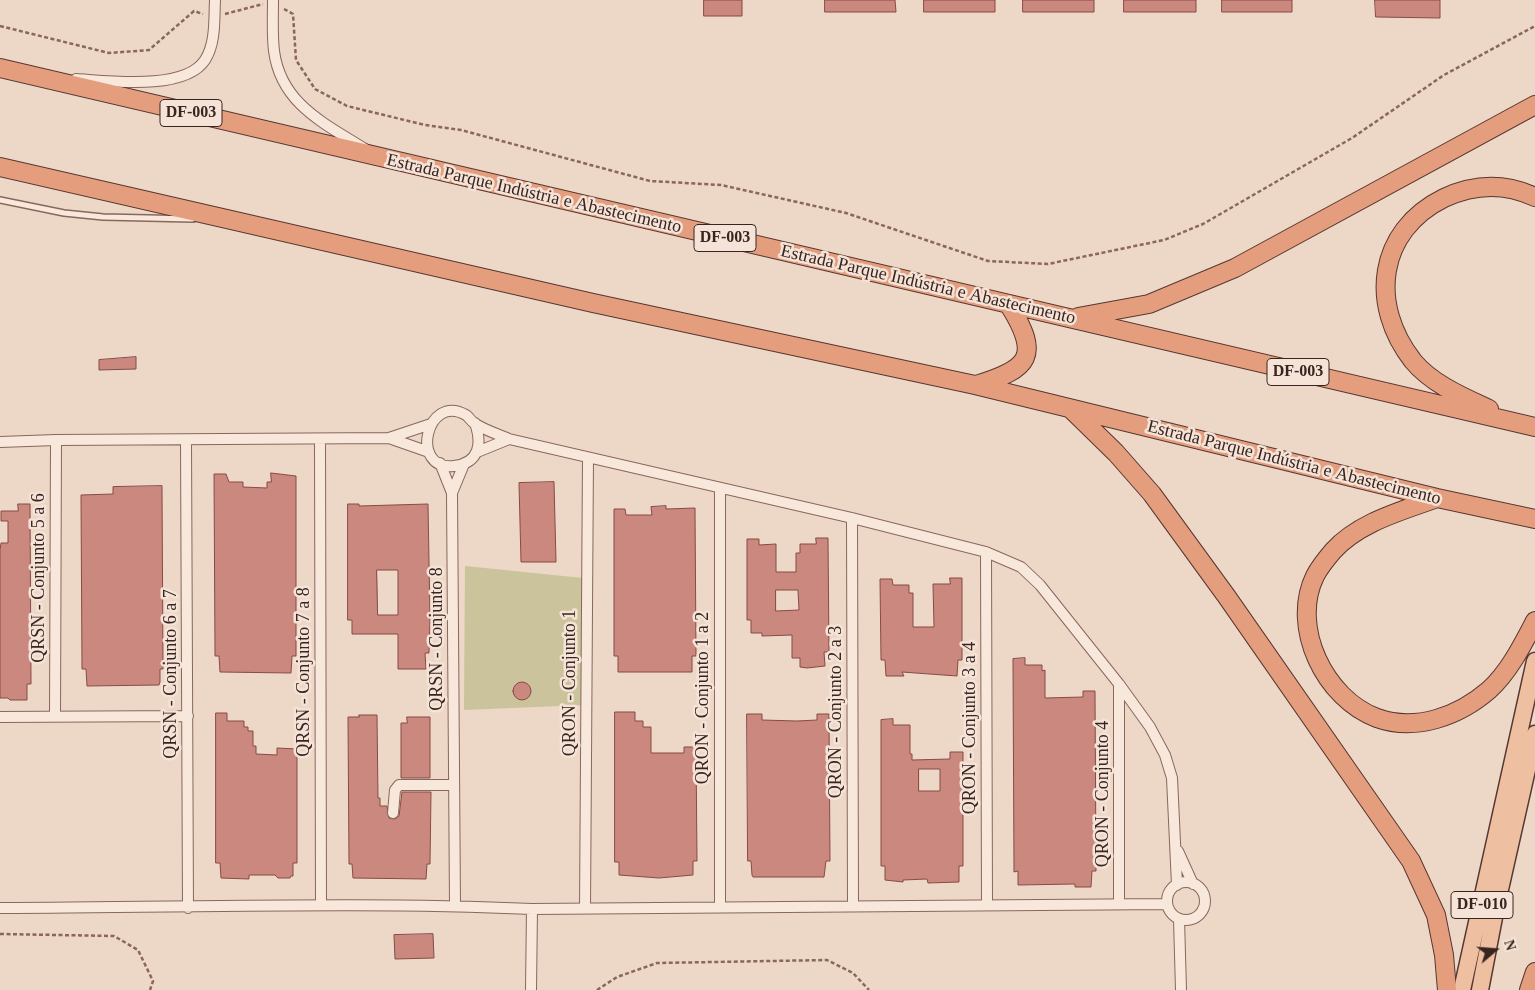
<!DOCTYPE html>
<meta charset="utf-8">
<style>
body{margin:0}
#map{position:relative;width:1535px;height:990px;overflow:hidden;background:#edd7c7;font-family:"Times New Roman",serif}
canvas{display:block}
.north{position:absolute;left:1470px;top:925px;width:50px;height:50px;-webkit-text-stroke:4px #f5e3d7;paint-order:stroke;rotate:72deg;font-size:14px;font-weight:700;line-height:20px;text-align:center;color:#392520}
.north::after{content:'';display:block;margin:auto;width:18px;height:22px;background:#392520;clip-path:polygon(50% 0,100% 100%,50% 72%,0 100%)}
</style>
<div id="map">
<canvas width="1535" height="990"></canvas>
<div class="north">N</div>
</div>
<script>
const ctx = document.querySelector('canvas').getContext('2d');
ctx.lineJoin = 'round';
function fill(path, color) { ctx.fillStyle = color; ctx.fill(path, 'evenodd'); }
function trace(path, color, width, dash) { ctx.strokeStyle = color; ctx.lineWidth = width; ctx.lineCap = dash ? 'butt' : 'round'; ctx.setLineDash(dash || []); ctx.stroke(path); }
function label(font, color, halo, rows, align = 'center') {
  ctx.font = font + ' "Times New Roman",serif'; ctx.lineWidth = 5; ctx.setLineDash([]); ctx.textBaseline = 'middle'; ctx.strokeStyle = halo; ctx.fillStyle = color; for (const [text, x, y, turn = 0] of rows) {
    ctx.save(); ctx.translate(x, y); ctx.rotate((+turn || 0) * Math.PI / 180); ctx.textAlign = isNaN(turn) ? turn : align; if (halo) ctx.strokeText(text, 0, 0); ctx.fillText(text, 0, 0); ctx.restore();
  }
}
fill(new Path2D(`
 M465 566 583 578 585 705 464 710Z`), '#cbc39b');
const building = new Path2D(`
 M704 0H742V16H704Z
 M825 0H895L896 12H825Z
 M924 0H995V12H924Z
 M1023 0H1094V12H1023Z
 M1124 0H1196V12H1124Z
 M1222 0H1292V12H1222Z
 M1375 0H1440V18L1376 17Z
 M136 357V369L99 370V360Z
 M271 473 296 476V656H292L291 673 220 672 219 656H215L214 474H226L229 482H243V487L267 488V482H271Z
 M554 482 556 562H521L519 483Z
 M162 486 163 669H160V682L159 685 87 686 86 669H82L81 495 113 494V487Z
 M18 504H30L31 684H27V700H10L8 698H0V550L1 543H8V521H1V511H18Z
 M348 504H359V506L428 504 430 620 429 653H425L426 669H398V634H352V620H348ZM377 570H398V615H378Z
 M666 506V509L695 508 696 656H692V672H618V656H614V509H625L626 515H652L651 507Z
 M816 538H828L829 652H824L825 666 807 668 800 667V658H792V635L762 636V633H751V620H747V539H759V545L776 544V572H796V553H800V544H816ZM776 590H798L799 610 776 611Z
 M950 578H962V660H958L957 676 902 672 904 676H886L885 660H881L880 579H892L893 585H909V593H913V627H934L933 584H950Z
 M1025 658V665H1042V671L1045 670V698L1083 697V691H1095L1096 871H1092L1091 887H1075V884L1018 885V871L1014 872 1013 659Z
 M513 691a9 9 0 1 1 18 0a9 9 0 1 1-18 0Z
 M615 712H635V721H643V727H651V753H684V747H696L697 861H693V875L659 878 619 875V862H615Z
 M216 713H227V721H244V727H248V731H253V746H256V754L277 755V748L297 749V863H293V876H291L290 878H278L275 875H249V879L221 878 220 863H216Z
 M747 714H762V720L797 721 817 720V714H829L830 861H826L824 877H753L752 875 751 861H748Z
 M359 715H377L378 798H380V806H387L389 818 395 819 399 816 402 792H431L430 864H427L426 879 353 878 352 864H349L348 717H359Z
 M407 717H430V778H401V723H407Z
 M893 719V725H910V754H912V760L950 759V752H963V866H959V882L928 883 927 879 903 880V882L885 880V866H881V720ZM919 769H940V791H919Z
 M433 934 434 958 395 959 394 935Z`);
fill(building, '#ca887f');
trace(building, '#874b44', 1);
const service = new Path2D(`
 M0 200 64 213 103 217 193 219`);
const minor = new Path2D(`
 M273 0C273 17 272 34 274 51 281 104 324 123 365 149
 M76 79C109 81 185 91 205 60 216 43 214 19 215 0
 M475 423C482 443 480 463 454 466 409 471 426 392 466 415 469 417 471 421 474 423 484 430 498 434 509 439L852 518 986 552 1021 567 1040 585 1119 684 1150 727 1165 755 1172 778 1177 885
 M389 438 429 452
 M320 440 321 905
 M186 441 188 908
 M0 442 56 440 389 438 431 424
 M477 452 509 439
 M440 463 452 493 455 905
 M452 493 464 464
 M852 518 853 905
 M986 552 987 904
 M55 716 56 440
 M0 717 188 716
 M393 813 395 790 399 785H454
 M1178 851 1193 884
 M1167 901a19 19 0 1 1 38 0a19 19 0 1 1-38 0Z
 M1119 903V684
 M720 906V489
 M0 908C177 908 355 901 532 909L1167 904
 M585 908 588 458
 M1179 919 1181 990
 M531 990 532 909`);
const primary = new Path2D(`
 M1462 990 1535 661
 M1480 990 1496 907 1535 734`);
const trunk = new Path2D(`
 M0 68 1535 427
 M0 167 593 303 975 385 1437 498 1535 519
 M1078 317 1149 304 1235 268 1535 105
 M976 385C1030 369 1041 356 1009 305
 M1071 409 1116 453 1152 494 1227 597 1411 861 1436 915 1444 955 1447 990
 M1489 409C1463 397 1432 384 1413 361 1369 305 1377 231 1444 198 1474 184 1505 183 1535 197
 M1437 498C1402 511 1359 522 1333 551 1327 558 1319 568 1315 576 1290 627 1325 699 1377 718 1416 732 1459 716 1489 690 1509 672 1523 644 1535 621
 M1529 990 1535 972`);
trace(service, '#89675d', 8);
trace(minor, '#89675d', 12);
trace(primary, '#573731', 19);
trace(trunk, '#573731', 20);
trace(new Path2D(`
 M284 9 293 14 296 60 315 89 347 106 425 125 461 130 650 181 721 185 846 213 988 261 1048 264 1164 240 1203 224 1352 138 1444 75 1535 26
 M225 14 263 4
 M0 26 109 53 149 50 194 11 203 14
 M0 934 114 936 138 950 153 981 150 990
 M597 990 617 977 657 963 827 960 853 973 869 990`), '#89675d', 2.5, [4, 2.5]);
trace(service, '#f8e7db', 5);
trace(minor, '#f8e7db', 10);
trace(primary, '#eec0a1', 16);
trace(trunk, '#e49e7e', 18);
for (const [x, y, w] of [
 [191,113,62],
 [725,238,62],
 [1298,372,62],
 [1482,905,62]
]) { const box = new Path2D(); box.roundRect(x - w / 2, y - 13.5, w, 27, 4); ctx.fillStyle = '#f5e3d7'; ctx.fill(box); trace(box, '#392520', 1); }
label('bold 16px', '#392520', null, [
 ["DF-003",191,113],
 ["DF-003",725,238],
 ["DF-003",1298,372],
 ["DF-010",1482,905]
]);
label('18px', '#392520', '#f5e3d7', [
 ["Estrada Parque Indústria e Abastecimento",534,194,13],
 ["Estrada Parque Indústria e Abastecimento",928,285,13],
 ["Estrada Parque Indústria e Abastecimento",1294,463,14],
 ["QRSN - Conjunto 5 a 6",39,578,-90],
 ["QRSN - Conjunto 8",437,639,-90],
 ["QRSN - Conjunto 7 a 8",304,672,-90],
 ["QRSN - Conjunto 6 a 7",171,674,-90],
 ["QRON - Conjunto 1",570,683,-90],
 ["QRON - Conjunto 1 a 2",703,698,-90],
 ["QRON - Conjunto 2 a 3",836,712,-90],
 ["QRON - Conjunto 3 a 4",970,728,-90],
 ["QRON - Conjunto 4",1103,794,-90]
]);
</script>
